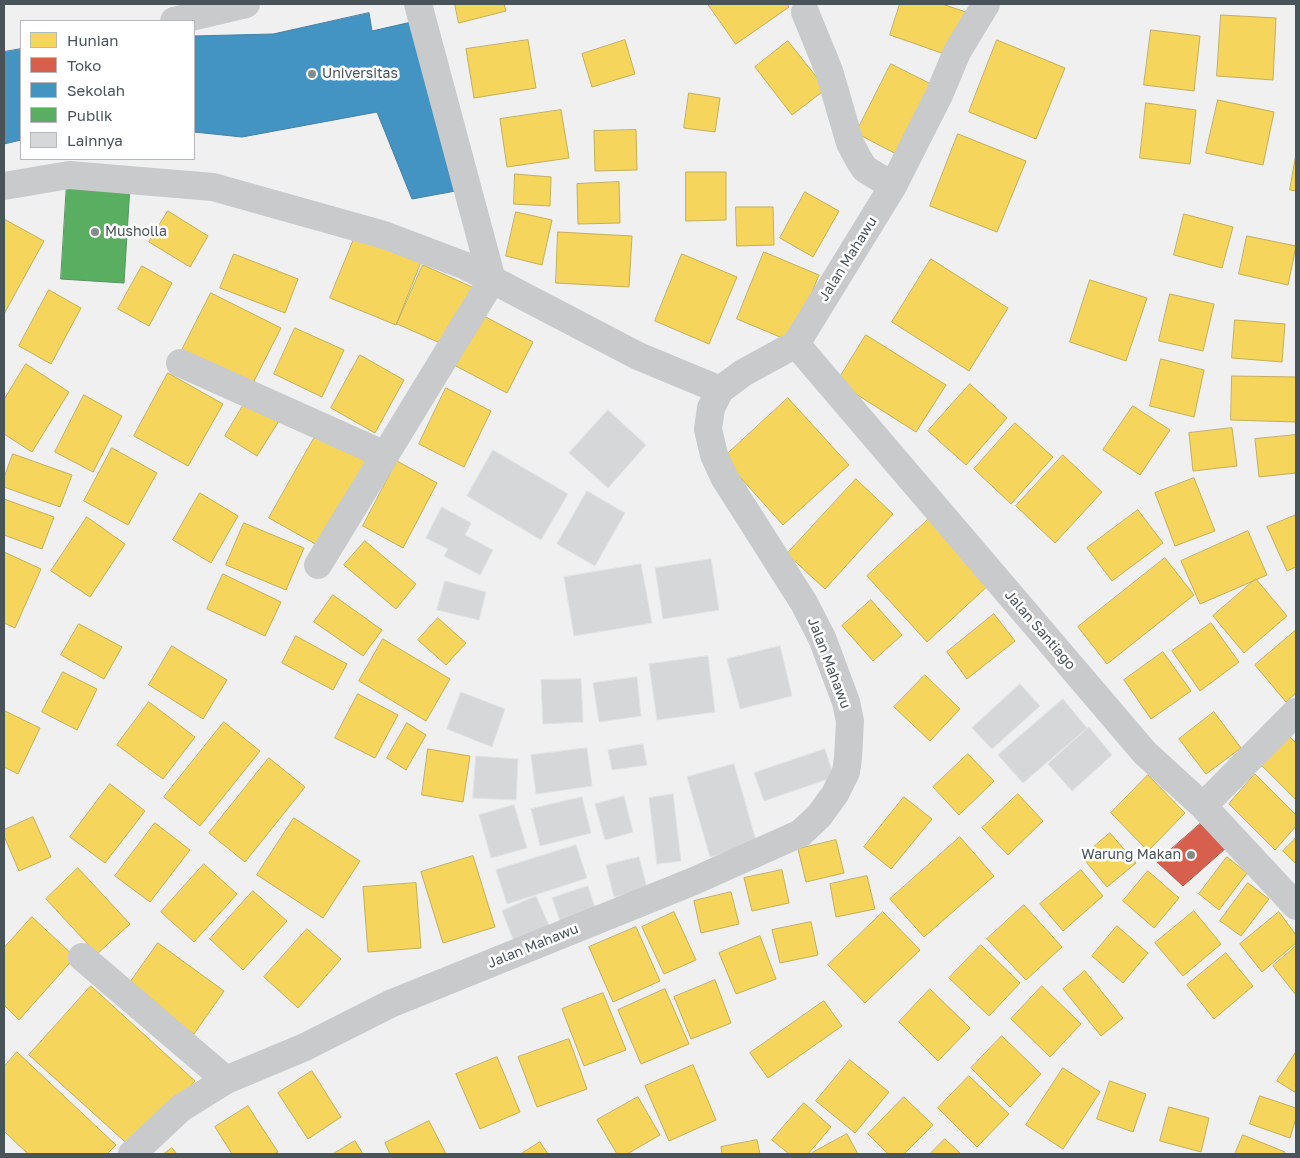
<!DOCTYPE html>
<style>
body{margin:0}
#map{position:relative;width:1300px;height:1158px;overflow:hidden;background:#f0f0f0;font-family:"Golos Text",sans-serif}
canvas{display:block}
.frame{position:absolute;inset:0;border:5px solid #49535a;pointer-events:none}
.legend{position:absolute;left:20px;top:20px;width:175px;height:140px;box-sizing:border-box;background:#fff;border:1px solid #b6babd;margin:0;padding:6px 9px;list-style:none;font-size:15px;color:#49535a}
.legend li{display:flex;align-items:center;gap:10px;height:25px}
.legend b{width:25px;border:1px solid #b6babd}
</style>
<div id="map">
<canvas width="1300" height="1158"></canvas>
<div class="frame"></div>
<ul class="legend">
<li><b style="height:14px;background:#f6d55c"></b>Hunian</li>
<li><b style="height:14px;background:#d6604d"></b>Toko</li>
<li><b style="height:14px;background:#4393c3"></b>Sekolah</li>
<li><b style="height:14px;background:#5aae61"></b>Publik</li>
<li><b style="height:14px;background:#d6d7d8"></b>Lainnya</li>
</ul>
</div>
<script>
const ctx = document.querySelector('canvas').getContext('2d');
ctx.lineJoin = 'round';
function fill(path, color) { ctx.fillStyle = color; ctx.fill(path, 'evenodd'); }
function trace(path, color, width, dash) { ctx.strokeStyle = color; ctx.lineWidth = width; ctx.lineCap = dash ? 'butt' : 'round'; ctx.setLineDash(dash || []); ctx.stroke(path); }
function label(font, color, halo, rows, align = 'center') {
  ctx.font = font + ' "Golos Text",sans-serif'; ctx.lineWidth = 5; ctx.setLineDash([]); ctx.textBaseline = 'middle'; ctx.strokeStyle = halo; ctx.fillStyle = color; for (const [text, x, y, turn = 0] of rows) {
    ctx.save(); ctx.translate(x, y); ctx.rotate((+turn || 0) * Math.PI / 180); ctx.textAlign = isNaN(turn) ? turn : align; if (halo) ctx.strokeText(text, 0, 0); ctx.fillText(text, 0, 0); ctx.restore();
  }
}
const homes = new Path2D(`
 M455 4H504L506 11 459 23Z
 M708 4H787L789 7 736 44Z
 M900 4H942L966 12 950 56 890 35Z
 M1221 15 1276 18 1273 80 1217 76Z
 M1151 30 1200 36 1194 91 1144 85Z
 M528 40 536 88 474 98 466 49Z
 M625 40 635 74 592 87 582 54Z
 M997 40 1065 68 1036 139 969 112Z
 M788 41 826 89 792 115 755 67Z
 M891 64 937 87 902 157 856 133Z
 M689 93 720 98 715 132 684 128Z
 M1218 100 1274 112 1263 165 1206 153Z
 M1146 103 1196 110 1190 164 1140 158Z
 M561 110 569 158 507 167 500 119Z
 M636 130 637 170 595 171 594 131Z
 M958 134 1026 161 997 232 930 206Z
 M1296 154V191L1290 190Z
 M686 172H726V220L686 221Z
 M515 174 551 177 550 206 514 204Z
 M619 182 620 223 578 224 577 184Z
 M805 192 839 211 813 257 780 238Z
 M736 207H773L774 245 737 246Z
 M168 211 208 236 190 267 149 242Z
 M516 212 552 220 542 265 506 256Z
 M1184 214 1233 227 1222 268 1174 255Z
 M4 219 44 241 4 314Z
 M358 229 423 257 396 325 330 298Z
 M558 232 632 236 629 287 556 283Z
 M1247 236 1296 246 1288 285 1239 274Z
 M764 252 819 275 792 342 737 319Z
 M234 254 298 279 285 313 220 288Z
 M682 254 737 277 709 344 655 321Z
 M931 259 1008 308 969 371 892 322Z
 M423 265 472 287 447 346 397 324Z
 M142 266 172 283 149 326 118 309Z
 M1090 280 1147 298 1126 361 1070 342Z
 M49 290 81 308 51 364 19 346Z
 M211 293 281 328 250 389 180 354Z
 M1170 294 1214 304 1203 351 1159 341Z
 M480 314 533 342 507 393 454 365Z
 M1235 320 1285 324 1282 362 1232 358Z
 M295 328 344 350 322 397 274 374Z
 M866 335 946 385 916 432 837 382Z
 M360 355 404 380 375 433 331 408Z
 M1161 359 1204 370 1194 417 1150 406Z
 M26 364 69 392 32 452 4 434V400Z
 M168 373 223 404 188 466 134 436Z
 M1232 376 1296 377V422L1231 420Z
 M970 384 1007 418 966 465 928 431Z
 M446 388 491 411 464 467 419 444Z
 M84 395 122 416 93 472 55 452Z
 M249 396 282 416 257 456 225 436Z
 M788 398 849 465 783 525 723 458Z
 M1133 406 1170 430 1140 475 1103 450Z
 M1015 423 1053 457 1011 504 974 469Z
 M1232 428 1237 466 1193 471 1189 433Z
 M317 433 367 462 319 546 269 518Z
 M1296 435V473L1259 477 1255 439Z
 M112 448 157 473 128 525 84 501Z
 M13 454 72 475 60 507 4 487V478Z
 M1063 455 1102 492 1055 543 1016 506Z
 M397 461 437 483 403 548 363 526Z
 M1194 478 1215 531 1175 546 1155 493Z
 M856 479 893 514 825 589 787 554Z
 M200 493 238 516 211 563 173 540Z
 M4 499 54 517 42 549 4 535Z
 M1138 510 1163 543 1112 581 1087 548Z
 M1296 515V567L1287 571 1267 527Z
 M932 516 992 582 927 642 867 576Z
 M87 517 125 544 90 597 51 571Z
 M244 523 304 548 286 590 226 565Z
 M1248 531 1267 575 1200 604 1181 561Z
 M365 541 416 584 396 609 344 565Z
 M4 552 41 569 15 628 4 623Z
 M1165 558 1194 595 1107 664 1078 627Z
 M223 574 281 602 265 636 207 609Z
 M1256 579 1287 616 1244 653 1213 616Z
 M333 595 382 630 363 656 314 622Z
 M871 600 902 635 873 661 842 626Z
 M994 614 1015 641 967 679 947 652Z
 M438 618 466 643 446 665 418 640Z
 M1211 623 1239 662 1200 691 1172 651Z
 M79 624 122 647 104 679 61 655Z
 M1296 630V693L1286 702 1255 665Z
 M296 636 347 664 333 690 282 663Z
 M383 639 450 679 426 721 359 681Z
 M172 646 227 680 203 719 149 685Z
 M1163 652 1191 691 1151 719 1124 680Z
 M63 672 97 689 77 730 42 712Z
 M925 675 960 709 930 741 894 707Z
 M358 694 398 715 375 758 335 738Z
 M149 702 195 737 163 779 117 745Z
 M5 711 40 728 18 774 4 767V714Z
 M1214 712 1241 748 1206 774 1179 739Z
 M224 722 260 751 200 826 164 797Z
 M407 723 426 735 406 770 387 758Z
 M1289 736 1296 743V800L1262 766Z
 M428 749 470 756 463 802 422 795Z
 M968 754 994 781 959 815 933 787Z
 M269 758 305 787 245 862 209 833Z
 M1255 774 1296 815V826L1275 850 1229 804Z
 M1148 775 1185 813 1148 851 1111 813Z
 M110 784 145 811 105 863 70 837Z
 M1018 794 1043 821 1008 855 982 828Z
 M904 797 932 819 891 869 864 847Z
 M33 817 51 857 19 871 4 836V830Z
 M294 818 360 861 323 918 257 875Z
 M155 823 190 850 150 902 115 876Z
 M1110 833 1136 863 1107 887 1082 857Z
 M960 837 994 876 924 937 890 899Z
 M1296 838V864L1283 851Z
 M836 840 844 873 806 882 798 849Z
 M473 856 495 927 443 943 421 872Z
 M1227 857 1247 873 1219 910 1199 894Z
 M204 864 237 894 194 942 161 912Z
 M78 868 130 924 97 954 46 899Z
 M782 870 789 903 752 911 744 878Z
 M1081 870 1103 896 1063 931 1040 904Z
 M1148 871 1179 898 1154 928 1123 901Z
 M867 876 875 909 836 917 830 884Z
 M416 883 421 948 368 952 363 887Z
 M1248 883 1269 899 1241 936 1220 921Z
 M253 891 287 921 243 970 210 939Z
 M731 892 739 924 701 933 694 901Z
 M1024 905 1062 947 1026 980 987 939Z
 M1194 911 1221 944 1183 976 1155 943Z
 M674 912 696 960 664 974 642 927Z
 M883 912 920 950 865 1003 828 965Z
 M1279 912 1296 935V943L1262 972 1240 944Z
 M32 917 75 957 19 1020 4 1005V948Z
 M811 922 818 955 780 963 772 930Z
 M1117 926 1148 953 1123 983 1092 956Z
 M636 927 660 981 613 1002 589 947Z
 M307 929 341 959 298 1008 264 977Z
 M760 936 776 979 736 994 719 953Z
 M158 943 224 991 194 1034 127 987Z
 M981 945 1020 983 989 1016 949 978Z
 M1296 946V995L1273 966Z
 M1226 953 1253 986 1214 1019 1187 985Z
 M1085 971 1123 1018 1101 1036 1063 989Z
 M715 980 731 1023 691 1039 674 997Z
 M91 986 195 1081 133 1149 29 1055Z
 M1042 986 1081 1024 1050 1057 1011 1019Z
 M665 989 689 1044 641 1064 618 1010Z
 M930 989 970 1028 938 1061 899 1022Z
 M603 993 626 1050 584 1066 562 1009Z
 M824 1001 842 1026 768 1078 750 1053Z
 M1002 1036 1041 1074 1010 1107 971 1068Z
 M569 1039 587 1089 537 1107 518 1057Z
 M17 1052 116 1145 107 1154H28L4 1131V1067Z
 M1296 1052V1093L1277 1081Z
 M497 1057 520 1112 480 1129 456 1074Z
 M850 1060 889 1092 855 1133 816 1101Z
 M693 1065 716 1120 669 1141 645 1086Z
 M1063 1068 1100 1092 1063 1149 1026 1125Z
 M312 1071 341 1117 308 1139 278 1093Z
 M969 1076 1009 1114 977 1147 938 1108Z
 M1110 1081 1146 1094 1133 1132 1097 1119Z
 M1260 1096 1296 1108V1118L1290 1138 1250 1124Z
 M638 1097 660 1135 627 1154H617L597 1120Z
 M904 1097 933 1125 904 1154H888L868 1134Z
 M804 1103 831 1127 808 1154H789L772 1140Z
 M248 1106 278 1152 274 1154H232L215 1127Z
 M1169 1107 1209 1118 1201 1152 1160 1141Z
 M429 1121 446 1154H390L385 1143Z
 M847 1134 858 1154H812V1153Z
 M1243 1135 1285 1152 1284 1154H1235Z
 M945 1139 961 1154H930Z
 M757 1140 760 1154H722L721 1147Z
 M355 1141 363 1154H333Z
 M540 1142 548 1154H521Z
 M172 1148 177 1154H164Z`);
fill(homes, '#f6d55c');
trace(homes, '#c2ae5b', 1);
const shops = new Path2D(`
 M1200 824 1226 848 1183 886 1157 862Z`);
fill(shops, '#d6604d');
trace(shops, '#ac5c51', 1);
const schools = new Path2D(`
 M369 13 372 31 416 21 461 190 412 199 377 112 242 137 194 132V36L273 34Z
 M21 49V140L4 144V52Z`);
fill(schools, '#4393c3');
trace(schools, '#4580a4', 1);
const public = new Path2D(`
 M67 182 130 186 124 283 61 279Z`);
fill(public, '#5aae61');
trace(public, '#55935f', 1);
const building = new Path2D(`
 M608 410 646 445 608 488 569 453Z
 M493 450 568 494 541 540 467 496Z
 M587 491 625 513 595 566 557 544Z
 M442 507 471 523 465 535 493 550 480 575 444 556 448 549 426 538Z
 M711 559 719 610 663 619 655 568Z
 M641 564 652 623 574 636 564 577Z
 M445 581 486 592 479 620 437 610Z
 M780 646 792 696 740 709 727 659Z
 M708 656 715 712 657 720 649 664Z
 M637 677 641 716 599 722 593 683Z
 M581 679 583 722 543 724 541 680Z
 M1020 684 1040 706 992 749 972 728Z
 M461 692 505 709 492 747 447 729Z
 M1063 699 1087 728 1023 783 998 755Z
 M1089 727 1112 755 1072 791 1048 764Z
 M643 744 647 765 612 770 608 750Z
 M587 748 592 786 536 794 531 755Z
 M825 749 834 777 764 801 754 773Z
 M476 756 518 759 516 800 473 798Z
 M734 764 757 844 710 857 687 777Z
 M673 794 681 861 657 864 649 798Z
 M624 796 633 832 605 840 595 804Z
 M582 797 591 833 540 846 531 809Z
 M514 805 527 848 491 858 479 815Z
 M576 845 587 878 507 904 496 870Z
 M639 857 647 888 614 897 606 865Z
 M588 886 598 917 563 929 552 898Z
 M536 896 552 932 516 947 502 911Z`);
fill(building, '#d6d7d8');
trace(building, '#e1e2e2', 1);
trace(new Path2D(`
 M805 12 829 71 850 143 859 160 865 169 893 186
 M174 21 246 4
 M4 186 69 175 213 187 384 235 466 266 638 356 720 390
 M796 344 1145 753 1203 806 1296 906
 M180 363 385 455
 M318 565 492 280 418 4
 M1203 806 1296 712
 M82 957 226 1080
 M132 1154 181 1108 226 1080 305 1047 390 1004 694 881 801 833 819 816 835 794 846 772 848 758 850 721 846 702 822 638 804 603 724 477 714 455 708 429 711 408 720 390 743 373 796 344 893 186 939 95 957 52 986 4`), '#c8cacb', 28);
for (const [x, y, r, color] of [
 [312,74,5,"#838a8e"],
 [95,232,5,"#838a8e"],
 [1191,855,5,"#838a8e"]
]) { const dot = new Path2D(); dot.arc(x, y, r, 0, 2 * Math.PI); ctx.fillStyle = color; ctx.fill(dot); trace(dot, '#fff', 2); }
label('14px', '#49535a', '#fff', [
 ["Universitas",322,74],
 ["Musholla",105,232],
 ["Warung Makan",1181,855,"right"]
], 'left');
label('14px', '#49535a', '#fff', [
 ["Jalan Mahawu",848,259,-58],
 ["Jalan Santiago",1040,630,49],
 ["Jalan Mahawu",829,663,69],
 ["Jalan Mahawu",533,946,-22]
]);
</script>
